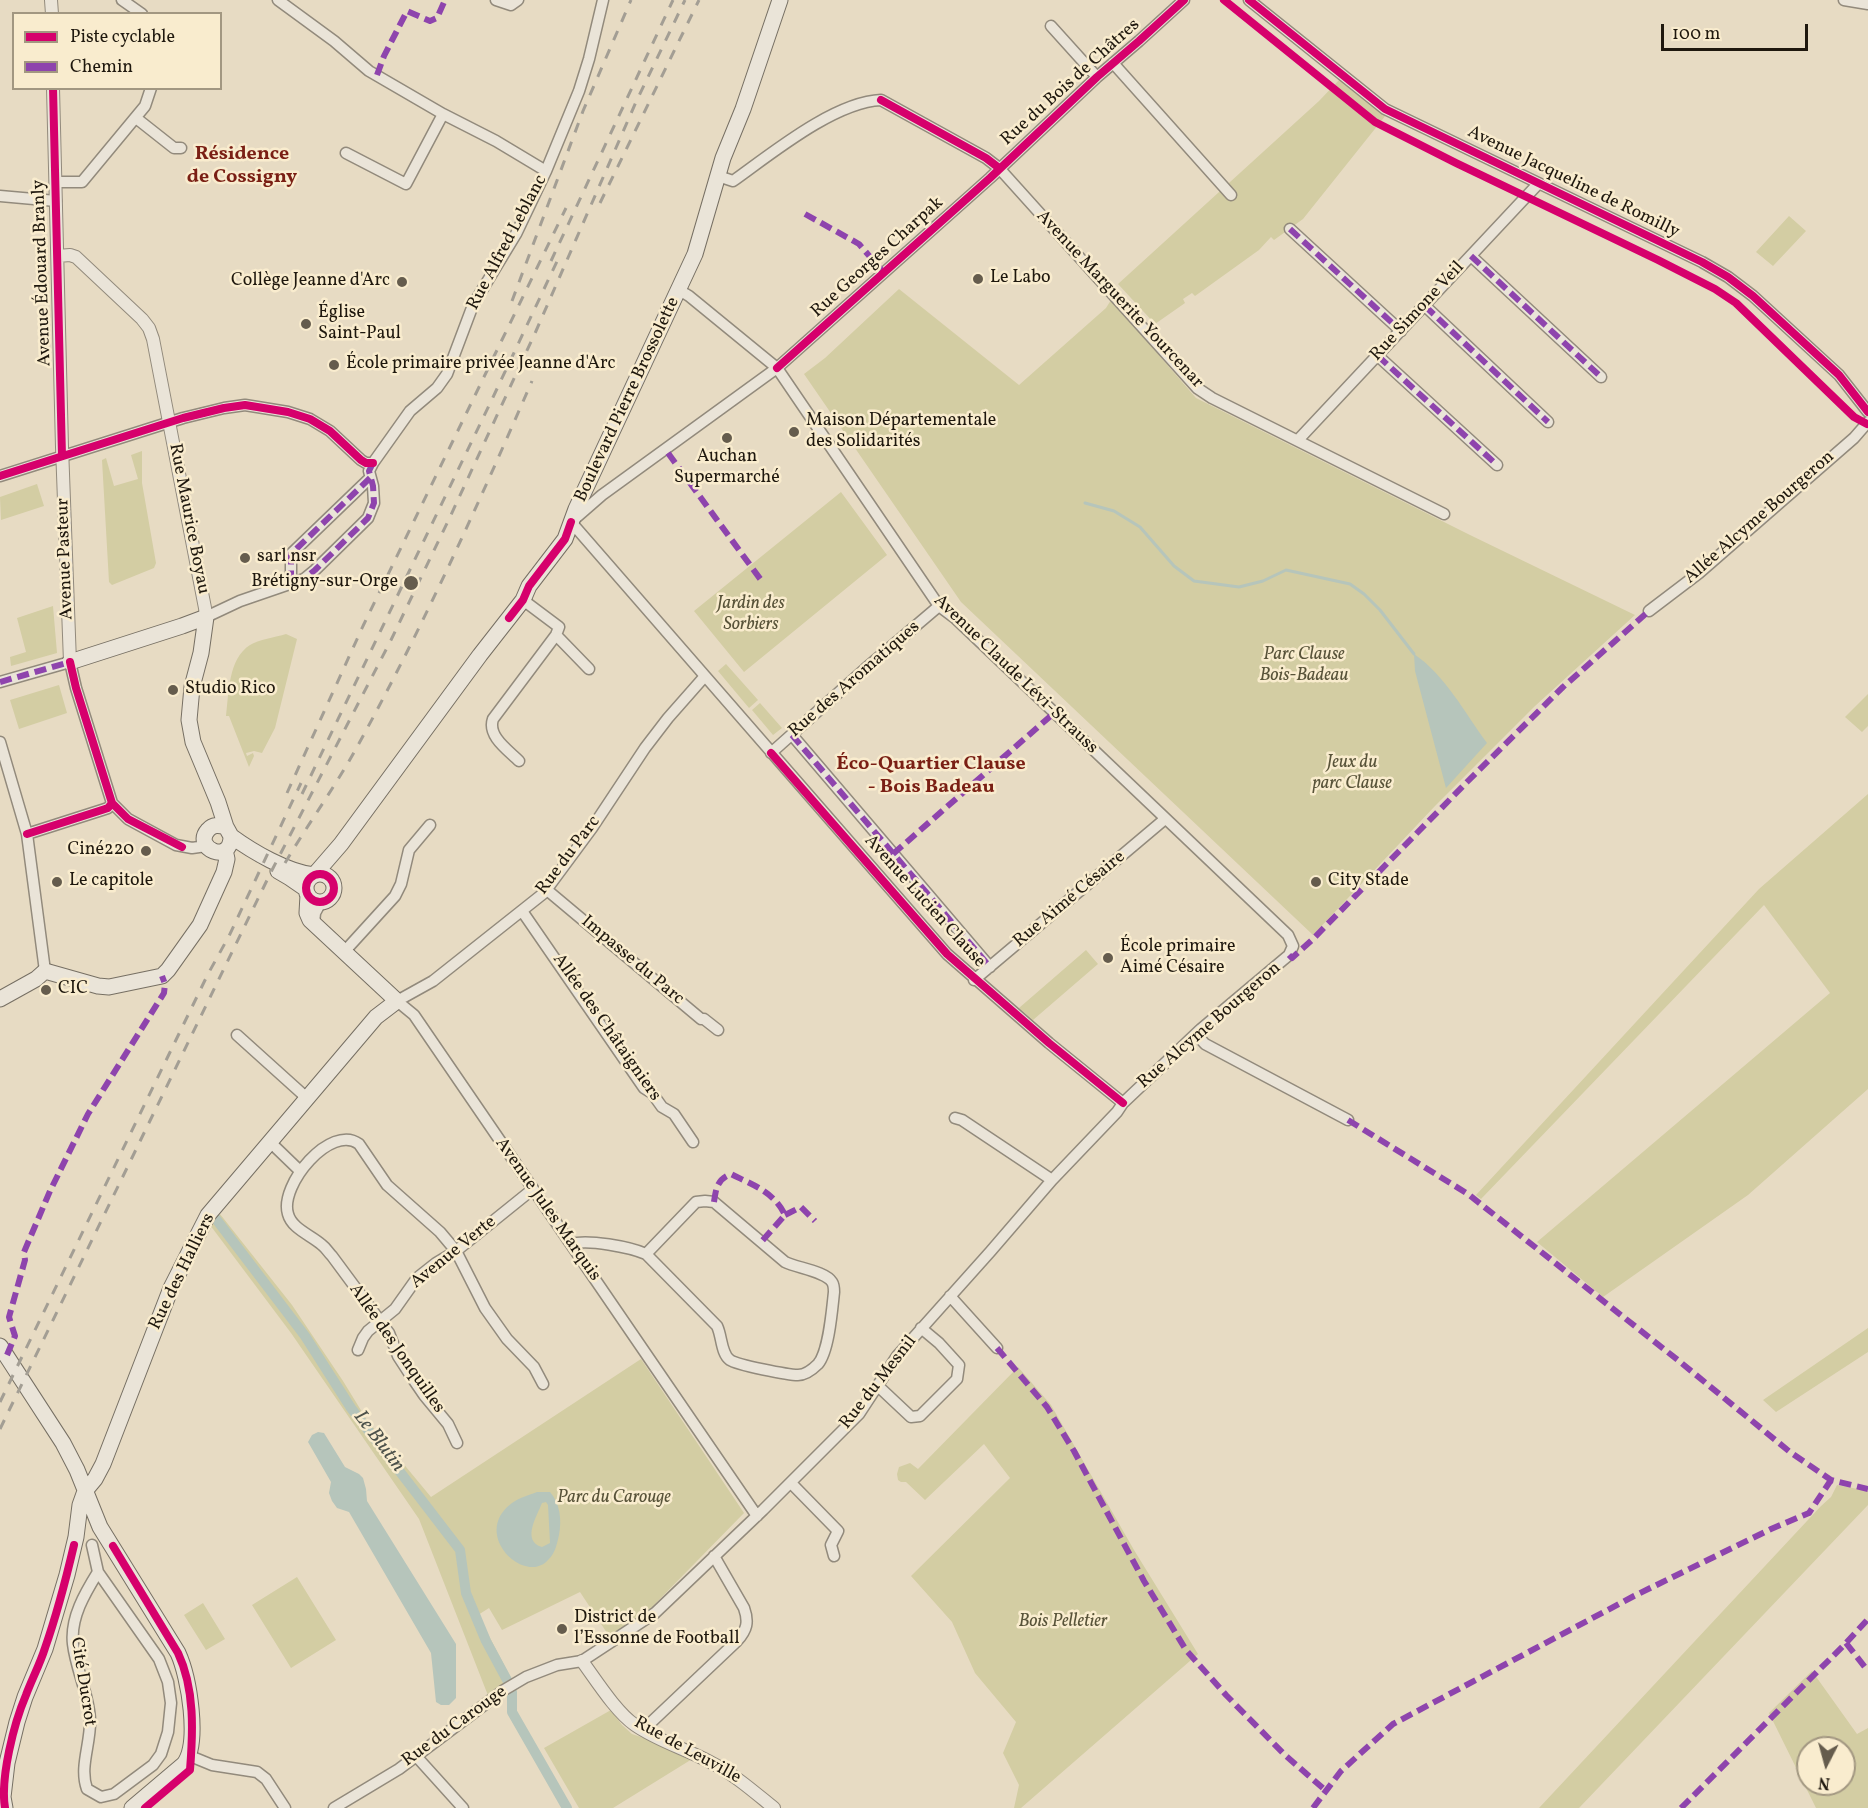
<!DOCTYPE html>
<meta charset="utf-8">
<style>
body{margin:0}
#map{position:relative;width:1868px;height:1808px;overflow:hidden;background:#e7dbc3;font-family:Vollkorn,serif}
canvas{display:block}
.legend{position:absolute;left:12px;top:12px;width:210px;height:78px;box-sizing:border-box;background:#f9ecce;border:2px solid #a29781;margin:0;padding:8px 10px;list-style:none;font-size:18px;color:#1f180e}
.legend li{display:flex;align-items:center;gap:12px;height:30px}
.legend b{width:30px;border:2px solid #a29781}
.north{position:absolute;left:1796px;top:1736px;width:60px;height:60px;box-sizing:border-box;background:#f9ecce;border:2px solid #a29781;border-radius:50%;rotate:186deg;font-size:16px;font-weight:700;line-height:24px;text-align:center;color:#1f180e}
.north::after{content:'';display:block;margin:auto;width:21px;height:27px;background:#655c4d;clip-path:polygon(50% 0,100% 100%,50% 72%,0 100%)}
.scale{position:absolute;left:1661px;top:24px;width:147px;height:27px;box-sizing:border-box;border:3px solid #1f180e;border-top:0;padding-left:8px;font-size:18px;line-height:21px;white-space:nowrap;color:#1f180e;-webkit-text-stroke:4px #f9ecce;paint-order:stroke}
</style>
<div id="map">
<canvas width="1868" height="1808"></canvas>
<ul class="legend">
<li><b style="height:8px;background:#d6006c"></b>Piste cyclable</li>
<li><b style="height:8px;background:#8e44ad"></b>Chemin</li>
</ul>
<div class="north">N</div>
<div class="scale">100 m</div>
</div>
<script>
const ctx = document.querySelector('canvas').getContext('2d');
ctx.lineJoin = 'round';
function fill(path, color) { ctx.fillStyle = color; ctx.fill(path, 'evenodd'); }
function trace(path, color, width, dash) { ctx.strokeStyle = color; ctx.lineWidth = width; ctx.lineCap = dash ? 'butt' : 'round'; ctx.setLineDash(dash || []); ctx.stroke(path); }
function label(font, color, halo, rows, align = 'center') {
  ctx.font = font + ' Vollkorn,serif'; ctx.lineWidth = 5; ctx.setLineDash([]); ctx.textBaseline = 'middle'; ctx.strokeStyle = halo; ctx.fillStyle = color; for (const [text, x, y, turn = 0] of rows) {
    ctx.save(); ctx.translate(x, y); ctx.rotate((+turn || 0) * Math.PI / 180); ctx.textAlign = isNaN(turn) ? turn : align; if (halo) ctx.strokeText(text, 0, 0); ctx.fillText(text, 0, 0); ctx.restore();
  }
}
fill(new Path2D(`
 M1340 79 1386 115 1303 219 1274 240 1271 237 1259 250 1195 296 1192 293 1183 299 1185 303 1155 324 1118 284 1319 101Z
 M1789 216 1806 231 1773 266 1756 252Z
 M899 289 1019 385 1106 308 1111 300 1196 398 1470 535 1635 615 1535 706 1435 806 1313 935 961 602 804 374 825 358Z
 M142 451V483L156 563 154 568 112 585 109 582 102 460 106 458 114 486 138 479 131 455Z
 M37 484 44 506 1 520 0 497Z
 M841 492 887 555 744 672 694 611Z
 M53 606 57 653 11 666 10 657 26 652 17 618Z
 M286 634 297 639 275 728 262 753 254 751 246 753 247 756 253 753 254 756 249 767 229 716H226C229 693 228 659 250 645 258 640 276 637 286 634Z
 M726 664 758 700 749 708 718 671Z
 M59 685 67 713 19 729 10 700Z
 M1868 694V726L1862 732 1845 717Z
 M760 703 782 728 773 735 752 710Z
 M1868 794V1089L1748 1195 1603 1297 1537 1242 1830 993 1764 905 1481 1199 1476 1195 1759 889Z
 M1086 950 1098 964 1033 1020 1019 1008Z
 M220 1214 292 1305 343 1381 367 1420 431 1497 641 1359 744 1513 649 1610 609 1636 580 1592 502 1630 489 1608 478 1615 512 1680 489 1698 419 1519 291 1333 210 1225Z
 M1868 1328V1352L1776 1412 1763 1400Z
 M1018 1367 1051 1405 1134 1550 1198 1654 1021 1808H1014L1019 1785 1003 1753 1016 1722 975 1673 952 1622 911 1576 1010 1478 984 1444 925 1500 906 1482H901L898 1480 897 1474 899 1467 910 1463 918 1469Z
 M1837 1485 1868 1491V1505L1579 1808H1539L1821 1506 1831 1497Z
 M297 1577 336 1640 291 1668 252 1605Z
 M203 1603 225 1639 206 1650 184 1615Z
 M1812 1671 1857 1734 1868 1728V1808H1816L1769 1713ZM1808 1748H1844V1784H1808Z
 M611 1710 622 1725 632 1734 697 1756 613 1808H579L544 1748Z`), '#d3cda3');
fill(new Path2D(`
 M1414 654C1445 675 1465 713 1487 743L1446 788 1415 671Z
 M318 1432 324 1433 345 1467 359 1474 363 1478 366 1489 367 1501 456 1644V1698L449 1705H441L436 1702 431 1653 349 1512 337 1508 332 1501 329 1493 331 1482 308 1442 312 1435Z
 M537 1492H550C560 1503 562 1520 559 1535 557 1544 555 1554 548 1560 525 1586 470 1534 512 1503 519 1498 529 1495 537 1492ZM546 1502 548 1505 550 1543 542 1547C521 1541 537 1516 542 1503Z`), '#b6c5bb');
trace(new Path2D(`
 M1085 503 1114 511 1140 527 1174 566 1194 581 1239 587 1263 581 1286 570 1350 584 1364 594 1380 610 1414 654`), '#b6c5bb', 3);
trace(new Path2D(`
 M216 1219 305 1336 351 1408 460 1550 466 1593 486 1641 507 1680
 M512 1692V1712L567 1808`), '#b6c5bb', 10);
const minor = new Path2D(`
 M122 0 142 14
 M278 0 334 41 369 71 443 114 496 141 546 171
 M496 0 511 5 518 0
 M1249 0 1385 109 1702 262 1728 277 1753 296 1839 375 1868 412
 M1844 0 1868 4
 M1051 26 1097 77
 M1113 63 1231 195
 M136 118 174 148H181
 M346 153 406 184 443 114
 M718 176 733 181C771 154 834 102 881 100L986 158 999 168 1197 388 1212 398 1444 514
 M56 182H82L145 106 151 88
 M0 196 56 201
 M1290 229 1401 331
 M1471 256 1601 377
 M1425 306 1548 422
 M1378 356 1497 465
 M1298 440 1538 184
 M0 476 183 418 224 408 245 405 288 412 310 419 330 431 361 460 366 463H373
 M291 584V554L370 478
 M1649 611 1699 573 1854 438 1868 422
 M206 617 240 601 304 579 315 570 368 518 374 503 373 486 369 471 373 463 410 411 437 388 447 374 473 305 516 234 546 171 579 91 589 59 603 0
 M556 635 589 669
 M705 676 668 718 645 748 592 828 544 893 433 981 397 1001 414 1015 757 1516
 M0 682 70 662 76 688 112 803 128 819 176 845 192 848 206 846
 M792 735 990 967
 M0 742 27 834 45 971
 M771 753 865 669 939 606
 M519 761C508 750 487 736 493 719L556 635 559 627 523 600
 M27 834 102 810 108 808 112 803
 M547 890 701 1019H704L718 1030
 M522 911 644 1088 652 1093 662 1107 674 1114 693 1142
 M314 924 315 913 321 902
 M344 952 395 896 401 884 409 850 430 825
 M974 980 1165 819
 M1196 1034 1205 1044 1348 1120
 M237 1035 308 1099
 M1123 1103 1049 1043 947 954 571 522 602 495 777 368 990 178 1097 77 1139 41 1184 0
 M955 1118 962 1120 1052 1180
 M270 1142 299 1170
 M571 1244C588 1239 630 1247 646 1254L717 1326C722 1336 721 1354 730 1360 737 1365 788 1375 798 1375 805 1375 813 1369 818 1364 829 1351 832 1310 834 1292 834 1289 834 1285 832 1282 825 1271 797 1268 785 1262L714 1202 705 1201 696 1202 646 1254
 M950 1296 997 1348
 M358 1350 363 1338 368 1331 395 1309 417 1278 436 1263 456 1251 533 1189
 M878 1386 911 1417 920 1416 957 1379 959 1365 939 1343 921 1328
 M457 1443 448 1424 424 1395 411 1376 398 1356 389 1333 332 1256C328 1252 326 1248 322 1245 311 1235 292 1229 288 1214 279 1185 331 1123 359 1144L387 1185 440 1232 456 1251 485 1308 507 1339 534 1367 543 1384
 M791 1483 838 1531 831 1545 834 1556
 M92 1545 98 1572 159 1659 168 1682 171 1703 168 1732 161 1754 153 1765 114 1794 101 1797 87 1789C79 1767 91 1743 90 1720 89 1694 76 1670 73 1644 70 1618 85 1593 98 1572
 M643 1730 737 1641C747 1630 749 1622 744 1608L714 1556
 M416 1756 463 1808
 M190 1757 195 1758 212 1765 257 1772 266 1779 285 1808
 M334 1808 399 1769 504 1690 526 1677 557 1665 582 1661 655 1613 763 1510 859 1414 897 1356 990 1252 1052 1180 1117 1112 1123 1103 1201 1029 1289 955 1293 946 1288 935 955 618 939 606 777 368 689 296 679 290`);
const tertiary = new Path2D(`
 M51 0 52 14
 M53 88 62 447 70 662
 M58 256 70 255 76 257 142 319 149 328 153 339 205 608 206 617
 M582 1661C596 1680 616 1712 635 1725 658 1741 686 1749 710 1762 734 1774 753 1791 774 1808`);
const secondary = new Path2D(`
 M70 662 182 626 206 617 201 653 192 687 189 720 193 742 218 802 226 827 231 836C231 866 192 848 208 830 213 824 219 825 226 827
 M231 836C253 852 287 872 314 875
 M278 871 290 878 306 889
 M306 888a14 14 0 1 1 28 0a14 14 0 1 1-28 0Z
 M315 874 341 844 480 655 523 600 529 586 565 539 576 509 695 254 723 158 743 109 780 0
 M0 999 36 979 45 971 98 986 109 987 162 976 168 970 200 925 224 872 227 859 225 850
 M0 1346 63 1443 77 1470 100 1527 178 1653C189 1677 200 1743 184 1764L132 1808
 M5 1808 3 1797 7 1763 17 1722 25 1697 45 1649 67 1575 76 1537 80 1505 85 1491 95 1479 103 1464 171 1288 208 1215 376 1017 397 1001 310 920 307 913 308 895`);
trace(minor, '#928a7c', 13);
trace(tertiary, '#928a7c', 14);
trace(secondary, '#766f63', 17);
trace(minor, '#eae4d8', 10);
trace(tertiary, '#eae4d8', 12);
trace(secondary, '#eae4d8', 15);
trace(new Path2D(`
 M600 203 699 0
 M551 261 673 0
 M512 301 583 111 631 0
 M287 793 363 626 566 208
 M302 794 495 393 560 255
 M285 863C308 824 335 787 357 747 422 629 478 505 532 381
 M0 1402 208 974 229 936 301 783
 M0 1429 271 872 391 640 450 517 536 331 636 102 685 0`), '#a39e94', 3, [10, 10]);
trace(new Path2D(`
 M377 75 384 56 407 11 430 21 437 18 445 0
 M805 214 859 244 884 273
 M1290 229 1401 331
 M1471 256 1601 377
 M1425 306 1548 422
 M1378 356 1497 465
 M668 453 761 580
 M370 478 291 554V584L304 579 315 570 368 518 374 503 373 486 369 471 373 463
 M0 682 70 662
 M792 735 990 967
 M893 854 1054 713
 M1289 955 1292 958 1312 940 1467 782 1563 687 1649 611
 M1348 1120 1468 1194 1679 1361 1790 1452 1831 1480 1868 1489
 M714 1202C716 1189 717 1179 731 1174 753 1185 774 1192 785 1215L762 1241
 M785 1215 801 1207 815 1221
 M997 1348 1047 1407 1074 1451 1144 1581 1186 1650 1226 1695 1285 1755 1325 1790
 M7 1355 15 1336 9 1317 25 1260 24 1252 50 1191 88 1114 164 993 165 984 162 976
 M1846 1643 1868 1671
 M1313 1808 1341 1771 1393 1724 1634 1596 1771 1529 1809 1513 1831 1480
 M1681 1808 1846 1643 1868 1619`), '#8e44ad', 6, [12, 6]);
trace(new Path2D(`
 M1224 0 1375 122 1456 163 1658 260 1715 289 1736 303 1854 417 1867 424
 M1249 0 1385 109 1702 262 1728 277 1753 296 1839 375 1868 412
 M53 88 62 456
 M881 100 986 158 999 168
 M777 368 990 178 1097 77 1139 41 1184 0
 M0 476 183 418 224 408 245 405 288 412 310 419 330 431 361 460 366 463H373
 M509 618 523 600 529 586 565 539 571 522
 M70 662 76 688 112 803 128 819 182 847
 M771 753 947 954 1049 1043 1123 1103
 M27 834 102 810 108 808 112 803
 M306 888a14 14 0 1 1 28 0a14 14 0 1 1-28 0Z
 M113 1546 178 1653C195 1689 193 1732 190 1770L145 1808
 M5 1808C0 1778 14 1723 26 1695 32 1679 40 1664 45 1648 57 1614 66 1579 74 1545`), '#d6006c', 8);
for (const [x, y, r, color] of [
 [978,279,6,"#655c4d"],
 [402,282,6,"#655c4d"],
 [306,324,6,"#655c4d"],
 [334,365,6,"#655c4d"],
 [794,432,6,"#655c4d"],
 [727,438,6,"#655c4d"],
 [245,558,6,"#655c4d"],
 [411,583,8,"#655c4d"],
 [173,690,6,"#655c4d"],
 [146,851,6,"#655c4d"],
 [57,882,6,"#655c4d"],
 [1316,882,6,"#655c4d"],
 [1108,958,6,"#655c4d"],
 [46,990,6,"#655c4d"],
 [562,1629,6,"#655c4d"]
]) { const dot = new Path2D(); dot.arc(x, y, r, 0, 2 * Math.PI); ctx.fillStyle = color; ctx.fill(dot); trace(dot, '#f9ecce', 2); }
label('18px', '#1f180e', '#f9ecce', [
 ["Rue du Bois de Châtres",1071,83,-42],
 ["Avenue Jacqueline de Romilly",1573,183,26],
 ["Rue Alfred Leblanc",508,243,-62],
 ["Rue Georges Charpak",878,258,-42],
 ["Avenue Édouard Branly",43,273,-92],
 ["Avenue Marguerite Yourcenar",1119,300,47],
 ["Rue Simone Veil",1418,312,-47],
 ["Boulevard Pierre Brossolette",628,400,-65],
 ["Allée Alcyme Bourgeron",1760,518,-41],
 ["Rue Maurice Boyau",188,519,79],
 ["Avenue Pasteur",66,559,-92],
 ["Avenue Claude Lévi-Strauss",1015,675,44],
 ["Rue des Aromatiques",855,680,-41],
 ["Rue du Parc",569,856,-53],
 ["Rue Aimé Césaire",1070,900,-40],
 ["Avenue Lucien Clause",924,902,48],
 ["Impasse du Parc",632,961,40],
 ["Rue Alcyme Bourgeron",1210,1026,-41],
 ["Allée des Châtaigniers",606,1028,55],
 ["Avenue Jules Marquis",547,1210,55],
 ["Avenue Verte",454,1253,-39],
 ["Rue des Halliers",183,1272,-64],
 ["Allée des Jonquilles",396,1349,55],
 ["Rue du Mesnil",879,1383,-52],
 ["Cité Ducrot",82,1682,81],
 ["Rue du Carouge",455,1727,-36],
 ["Rue de Leuville",687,1751,29]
]);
label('18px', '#1f180e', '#f9ecce', [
 ["Le Labo",990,279],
 ["Collège Jeanne d'Arc",390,282,"right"],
 ["Église",318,314],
 ["Saint-Paul",318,335],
 ["École primaire privée Jeanne d'Arc",346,365],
 ["Maison Départementale",806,422],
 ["des Solidarités",806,443],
 ["Auchan",727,458,"center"],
 ["Supermarché",727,479,"center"],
 ["sarl nsr",257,558],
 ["Brétigny-sur-Orge",398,583,"right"],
 ["Studio Rico",185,690],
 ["Ciné220",134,851,"right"],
 ["Le capitole",69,882],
 ["City Stade",1328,882],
 ["École primaire",1120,948],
 ["Aimé Césaire",1120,969],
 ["CIC",58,990],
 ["District de",574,1619],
 ["l’Essonne de Football",574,1640]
], 'left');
label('italic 18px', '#585339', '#f9ecce', [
 ["Jardin des",751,605],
 ["Sorbiers",751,626],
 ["Parc Clause",1304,656],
 ["Bois-Badeau",1304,677],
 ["Jeux du",1352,764],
 ["parc Clause",1352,785],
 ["Parc du Carouge",614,1499],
 ["Bois Pelletier",1063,1623]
]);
label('bold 20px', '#7a1f14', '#f9ecce', [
 ["Résidence",242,155],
 ["de Cossigny",242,178],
 ["Éco-Quartier Clause",931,765],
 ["- Bois Badeau",931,788]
]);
label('italic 20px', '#4c514a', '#f9ecce', [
 ["Le Blutin",378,1442,53]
]);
</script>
